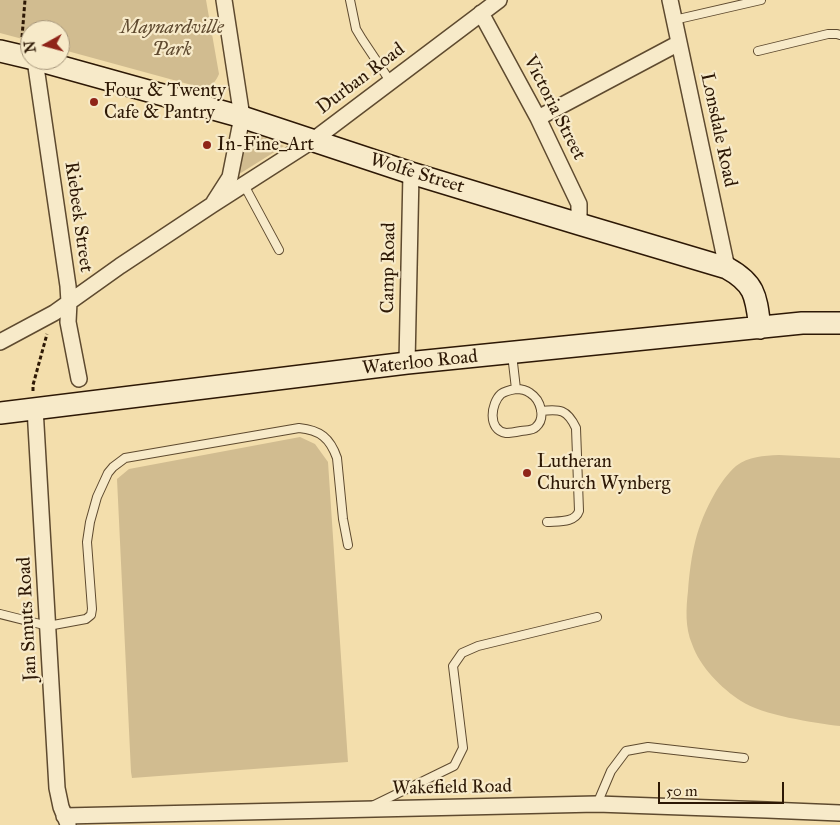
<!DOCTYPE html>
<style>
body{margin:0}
#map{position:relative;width:840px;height:825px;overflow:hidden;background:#f3deac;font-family:"IM FELL Great Primer",serif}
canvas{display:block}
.north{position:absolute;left:20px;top:20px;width:50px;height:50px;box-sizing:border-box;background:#f7eac9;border:1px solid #a6967b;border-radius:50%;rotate:263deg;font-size:14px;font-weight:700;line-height:20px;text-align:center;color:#2d1805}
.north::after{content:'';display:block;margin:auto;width:18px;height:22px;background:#8f2418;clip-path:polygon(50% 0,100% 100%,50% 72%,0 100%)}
.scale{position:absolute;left:658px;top:782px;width:126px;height:22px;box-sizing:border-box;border:2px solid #2d1805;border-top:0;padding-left:6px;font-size:15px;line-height:18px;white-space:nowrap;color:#2d1805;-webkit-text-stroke:4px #f7eac9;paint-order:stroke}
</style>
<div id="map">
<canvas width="840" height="825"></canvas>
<div class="north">N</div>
<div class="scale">50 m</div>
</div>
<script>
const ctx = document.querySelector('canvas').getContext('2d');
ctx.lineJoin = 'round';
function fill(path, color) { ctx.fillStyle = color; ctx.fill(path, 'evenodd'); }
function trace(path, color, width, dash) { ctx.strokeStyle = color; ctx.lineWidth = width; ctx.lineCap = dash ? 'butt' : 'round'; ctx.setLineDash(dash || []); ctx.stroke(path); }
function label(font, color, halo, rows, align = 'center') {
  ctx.font = font + ' "IM FELL Great Primer",serif'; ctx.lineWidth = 4.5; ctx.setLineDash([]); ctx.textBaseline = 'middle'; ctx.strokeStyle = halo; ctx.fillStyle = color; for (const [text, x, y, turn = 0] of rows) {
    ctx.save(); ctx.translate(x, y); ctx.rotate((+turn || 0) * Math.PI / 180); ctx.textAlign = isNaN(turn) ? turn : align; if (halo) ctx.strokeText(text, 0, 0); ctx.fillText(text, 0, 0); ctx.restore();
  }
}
fill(new Path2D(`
 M0 0H206L219 74C214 85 211 86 199 87L60 49V30H30V41L0 33Z
 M249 131 284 146 236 176Z
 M300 437 315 444 328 462 348 762 132 778 131 772 117 479 129 469Z
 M779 455 840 458V726C814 723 762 715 741 701 721 688 700 667 692 644 685 628 686 608 688 591 691 554 696 526 715 493 721 483 727 474 736 466 749 456 763 456 779 455Z`), '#d1bc90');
const lane = new Path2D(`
 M350 0 356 29 362 39 390 81
 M674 20 761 0
 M758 51 828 34H837L840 35
 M244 185 279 250
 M512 354 516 389
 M516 389C521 389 526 390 530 393 541 400 546 418 536 427 532 431 527 430 521 431 516 432 510 433 506 433 487 430 491 403 501 394 505 391 510 390 516 389Z
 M541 411C560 409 567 409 576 428L579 511C575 523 558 521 547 522
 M0 614 48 626 86 619 91 615 92 609 87 542 90 522 97 497 108 473 113 467 125 458 299 428C320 430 330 438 337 458L343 519 348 545
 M597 804 611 771 626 751 648 747 744 758
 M372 806 454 766 463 748 453 666 462 653 478 646 597 617`);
const street = new Path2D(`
 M670 0 727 268
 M481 13 538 118 579 204V224
 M35 60 68 286 69 302 68 322 79 379
 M538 118 679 43
 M214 202 230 177 242 117 224 0
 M0 342 54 313 120 266 212 205 312 141 499 0
 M407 363 411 173
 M35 408 57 788 61 807 68 824
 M64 816 597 804 767 810 840 813`);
const secondary = new Path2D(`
 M0 51 30 58
 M37 60 242 117 411 173 579 224 727 268C756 284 756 297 760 328
 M0 413 407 363 802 323H840`);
trace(lane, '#5e4a2f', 10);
trace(street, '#5e4a2f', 18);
trace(secondary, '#2d1805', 24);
trace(new Path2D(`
 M22 37 25 0
 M33 391V385L47 334`), '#2d1805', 3, [4, 2.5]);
trace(lane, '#f7eac9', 8);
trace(street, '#f7eac9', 15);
trace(secondary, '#f7eac9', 21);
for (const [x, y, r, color] of [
 [94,102,5,"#8f2418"],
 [207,145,5,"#8f2418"],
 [527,473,5,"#8f2418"]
]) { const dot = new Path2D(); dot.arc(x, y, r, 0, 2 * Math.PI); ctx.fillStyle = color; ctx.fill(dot); trace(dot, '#f7eac9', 2); }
label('italic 19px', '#5e492f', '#f7eac9', [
 ["Maynardville",172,28],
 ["Park",172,50]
]);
label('19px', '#2d1805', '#f7eac9', [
 ["Durban Road",361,79,-37],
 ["Victoria Street",554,108,63],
 ["Lonsdale Road",718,130,78],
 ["Wolfe Street",417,174,17],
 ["Riebeek Street",78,217,82],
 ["Camp Road",389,268,-89],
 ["Waterloo Road",420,363,-6],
 ["Jan Smuts Road",28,619,-93],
 ["Wakefield Road",452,788,-1]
]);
label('19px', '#2d1805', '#f7eac9', [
 ["Four & Twenty",104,91],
 ["Cafe & Pantry",104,113],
 ["In-Fine_Art",217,145],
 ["Lutheran",537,462],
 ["Church Wynberg",537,484]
], 'left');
</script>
